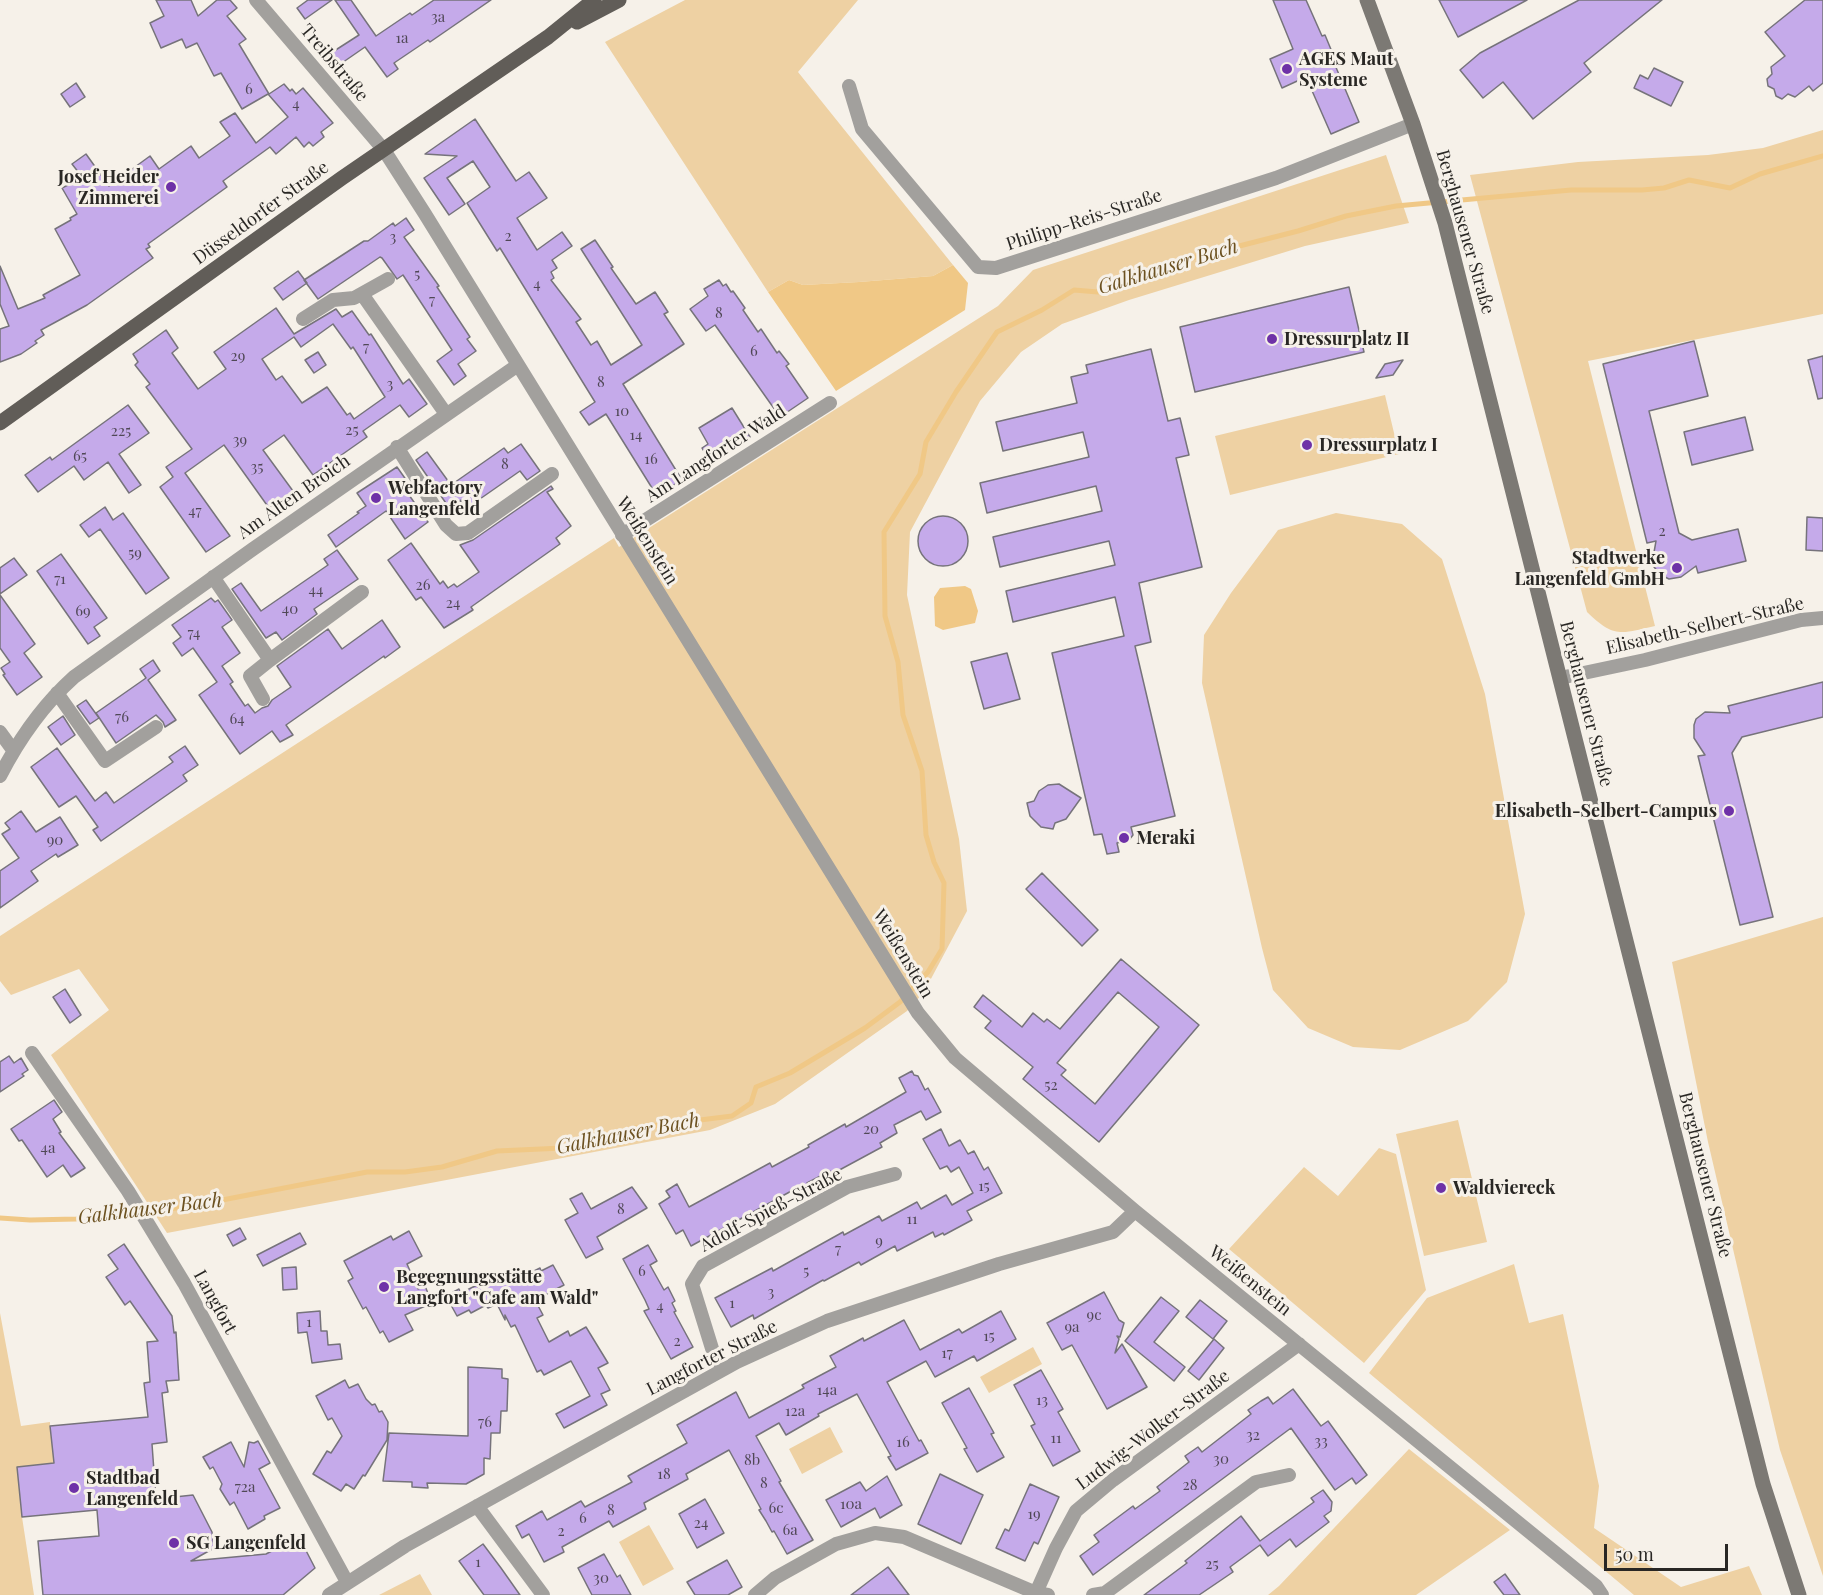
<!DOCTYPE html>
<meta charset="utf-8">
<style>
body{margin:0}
#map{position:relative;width:1823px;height:1595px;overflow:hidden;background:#f6f1e9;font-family:"Playfair Display",serif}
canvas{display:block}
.scale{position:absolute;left:1604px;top:1544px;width:124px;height:27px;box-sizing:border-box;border:3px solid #292724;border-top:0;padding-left:8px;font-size:18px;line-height:21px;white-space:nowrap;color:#292724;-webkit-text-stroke:4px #f6f1e9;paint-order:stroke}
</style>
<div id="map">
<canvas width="1823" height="1595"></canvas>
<div class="scale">50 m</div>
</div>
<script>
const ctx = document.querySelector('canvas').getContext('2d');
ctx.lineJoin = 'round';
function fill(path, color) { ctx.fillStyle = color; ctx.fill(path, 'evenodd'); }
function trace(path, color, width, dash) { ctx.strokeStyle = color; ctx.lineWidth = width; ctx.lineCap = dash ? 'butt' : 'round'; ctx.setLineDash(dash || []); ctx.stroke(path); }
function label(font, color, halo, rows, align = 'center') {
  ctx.font = font + ' "Playfair Display",serif'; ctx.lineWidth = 6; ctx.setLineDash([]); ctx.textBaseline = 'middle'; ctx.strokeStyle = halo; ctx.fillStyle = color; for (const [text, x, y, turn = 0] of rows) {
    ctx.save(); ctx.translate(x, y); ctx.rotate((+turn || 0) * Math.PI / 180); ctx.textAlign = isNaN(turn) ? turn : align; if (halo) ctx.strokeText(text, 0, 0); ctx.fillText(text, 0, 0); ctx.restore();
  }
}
fill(new Path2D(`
 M685 0H858L798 72 953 265 933 276 859 282 803 285 789 280 768 292 605 42Z
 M1823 130V314L1588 361 1655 626C1620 634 1614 638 1587 612L1470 175 1578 162 1708 155 1763 148Z
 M1386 155 1409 223 1305 246 1129 300 1062 324 1021 352 980 401 910 532 907 595 959 839 967 911 924 992 907 1011 775 1104 710 1130 167 1233 51 1055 109 1010 79 969 11 995 0 981V936L614 538 619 547 998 306 1033 270Z
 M1385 395 1399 454 1230 495 1215 436Z
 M1336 513 1402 524 1442 559 1485 694 1525 914 1507 982 1468 1021 1400 1050 1353 1047 1308 1028 1273 990 1262 948 1202 683 1204 635 1231 593 1278 530Z
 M1823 917V1576L1780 1450 1708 1142 1672 962Z
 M1458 1120 1487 1242 1424 1256 1396 1134Z
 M1379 1148 1396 1154 1426 1290 1364 1363 1229 1249 1304 1167 1338 1196Z
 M1514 1264 1529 1323 1563 1314 1599 1486 1594 1528 1681 1587 1749 1566 1762 1595H1634L1369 1373 1427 1298Z
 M0 1313 21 1426 50 1422V1426L54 1463 17 1467 22 1517 34 1595H0Z
 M1033 1347 1042 1364 989 1393 980 1377Z
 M830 1427 843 1452 802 1474 789 1449Z
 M1409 1449 1510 1530 1416 1595H1268L1279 1586Z
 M649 1525 674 1569 643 1586 619 1542Z
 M420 1574 432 1595H379Z`), '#eed1a3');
fill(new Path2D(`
 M953 265 968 283 965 310 836 391 768 292 789 280 803 285 859 282 933 276Z
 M965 586 971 589 978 611 975 623 943 630 935 626 934 597 940 588Z`), '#f0c886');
trace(new Path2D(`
 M0 1218 30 1220 76 1219 186 1207 367 1172H405L442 1167 497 1151 563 1148 636 1128 732 1116 751 1103 756 1087 790 1073 865 1028 900 1002 928 972 942 949 944 883 934 862 926 835 922 771 903 715 898 662 885 616 884 532 920 474 926 442 956 392 997 332 1042 310 1074 290 1098 292 1157 267 1298 231 1346 216 1396 206 1571 190H1642L1664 188 1689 180 1730 188 1760 174 1823 156`), '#f0c886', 5);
const building = new Path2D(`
 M156 0H191L198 16 217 0H230L237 8 227 16 246 39 239 44 269 94 284 84 290 91 292 89 296 94 303 88 333 123 321 132 324 137 313 146 309 142 304 147 296 137 276 154 270 147 223 181 227 187 148 244 150 247 146 249 153 258 87 305 41 330 44 335 35 341 37 343 21 354 0 362V329L9 326 0 304V266L18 309 45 298 43 295 80 275 55 229 71 220 70 218 77 214 62 188 70 184 67 179 79 173 72 164 86 154 109 186 150 156 159 169 191 146 199 158 230 136 220 122 235 113 256 143 288 117 268 94 242 109 221 73 214 76 197 43 186 48 182 39 161 48 150 23 164 16Z
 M308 0H332L305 19 297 8Z
 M335 0H351L376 36 410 13 412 15 434 0H491L430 42 428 40 394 63 398 69 387 77 365 47 339 65 331 53 359 35Z
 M1273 0H1306L1322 36 1325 35 1337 64 1335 65 1359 122 1331 134 1306 77 1282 88 1270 59 1293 49Z
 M1439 0H1527L1458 37Z
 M1579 0H1662L1584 63 1591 72 1533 119 1503 82 1483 98 1460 70 1480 53Z
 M1805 0H1823V83L1813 91 1809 86 1795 97 1788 94 1782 99 1776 96 1774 89 1768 86 1767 79 1772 74 1771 67 1785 56 1765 32Z
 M1654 68 1683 82 1671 106 1634 88 1640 75 1648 79Z
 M76 83 85 97 70 107 61 94Z
 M475 119 516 181 529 172 547 198 517 218 537 250 562 232 572 246 552 260 557 268 551 272 554 278 551 280 581 319 576 322 591 345 597 341 611 365 642 345 581 249 595 240 613 267 611 268 636 304 655 292 668 312 664 314 684 344 623 384 682 480 657 496 606 414 589 425 580 412 595 402 500 248 497 251 467 203 490 187 473 161 447 178 465 204 449 215 424 178 457 156 425 154Z
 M406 218 414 230 404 237 439 286 437 287 470 337 467 339 476 351 458 364 466 376 454 385 437 361 452 350 403 275 397 279 382 258 380 257 318 299 304 280 364 241H368L393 223 395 226Z
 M298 271 307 283 283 300 274 288Z
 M719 280 723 286 726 284 731 292 733 291 745 308 743 310 758 332 761 329 777 353 779 351 789 364 786 366 808 398 780 417 715 325 706 331 690 309 708 296 704 289Z
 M1349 287 1364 352 1195 392 1180 327Z
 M276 308 294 334 336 309 342 317 352 311 369 335 371 334 403 384 409 379 427 404 409 417 400 405 363 431 367 437 313 475 284 435 263 450 293 491 269 508 224 445 185 473 230 536 206 552 160 487 173 477 166 467 192 449 146 387 150 384 135 365 138 362 133 354 166 330 178 348 172 353 198 389 226 369 214 352ZM333 324 351 349 353 347 385 397 354 419 350 413 347 415 327 387 302 403 282 376 276 380 262 359 294 337 301 347Z
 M1694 341 1708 396 1649 411 1679 533 1692 540 1738 529 1746 561 1698 573 1696 566 1681 577 1669 579 1661 575 1654 567 1653 558 1656 541 1647 543 1603 364Z
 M1151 349 1168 421 1180 418 1189 455 1176 458 1202 567 1139 583 1151 642 1135 646 1175 816 1131 827 1133 835 1129 840 1117 843 1119 852 1107 854 1102 834 1094 835 1052 653 1124 636 1115 597 1013 622 1006 591 1115 565 1109 541 1000 567 993 537 1102 511 1096 486 987 513 980 483 1089 457 1083 432 1003 451 996 422 1077 403 1071 377 1088 373 1086 365Z
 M318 352 326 365 314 373 305 360Z
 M1823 356V398L1818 399 1808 360Z
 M1403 360 1393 375 1376 378 1385 364Z
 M128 405 149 433 119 454 141 485 129 493 108 462 84 480 74 466 38 492 25 475 50 457 52 460Z
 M732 408 750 437 710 462 702 448 708 444 699 428Z
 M1745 417 1753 450 1692 465 1684 432Z
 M521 444 540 471 527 480 520 471 467 508 461 500 450 509 416 460 427 452 451 485 504 448 508 453Z
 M397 467 414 491 409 495 428 522 405 539 386 511 336 547 328 535 359 513 357 512 366 506 357 493Z
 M551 486 553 489 547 492 571 526 556 538 560 544 471 607 473 610 444 628 421 597 416 600 388 560 411 543 440 584 443 581 448 588 454 584 457 587 479 572 460 545 473 540Z
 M105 507 113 520 123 513 169 578 146 594 100 529 89 537 80 525Z
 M918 541a25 25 0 1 1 50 0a25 25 0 1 1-50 0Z
 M1807 517 1823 518V551L1806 550Z
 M337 550 358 579 314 609 317 614 282 640 276 632 266 638 232 589 241 583 261 611 328 565 324 559Z
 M61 554 107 618 94 627 100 636 88 644 37 571Z
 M14 558 27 575 0 594V568Z
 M0 595 35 644 24 653 42 677 17 695 3 675 5 674 1 668 10 662 0 648Z
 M211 598 215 602 218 600 232 620 222 627 240 653 222 666 233 682 230 684 245 706 248 704 255 713 262 708 268 706 272 700 291 687 277 666 328 629 342 649 382 620 400 647 385 658 384 656 286 725 293 735 280 742 272 731 240 754 199 695 217 682 193 648 182 656 173 643 181 637 172 625Z
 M1007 653 1020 699 984 709 971 662Z
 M153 660 160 671 148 680 176 720 165 727 163 722 156 715 116 743 96 713 146 678 140 669Z
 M1823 682V717L1742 737 1732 753 1773 917 1740 925 1698 756 1705 755 1694 738V725L1696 719 1705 712 1730 713 1728 706Z
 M86 700 99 718 90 724 77 706Z
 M63 716 75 735 61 745 48 727Z
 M185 746 198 765 183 775 187 781 101 841 93 830 98 827 76 796 59 807 31 767 57 748 95 801 106 792 114 803 173 762 169 757Z
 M1059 784 1081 798 1066 819 1055 823 1053 829 1041 827 1030 816 1027 803 1034 801 1039 791 1048 785Z
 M21 811 36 832 60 817 78 845 58 857 56 854 31 871 38 881 0 908V871L19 858 2 834 10 829 5 823Z
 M1042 873 1098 930 1082 946 1026 889Z
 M1121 959 1199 1025 1099 1142 1023 1079 1033 1067 985 1028 991 1021 974 1007 983 995 1022 1027 1033 1013 1044 1022 1047 1019 1060 1029ZM1118 992 1159 1027 1095 1104 1061 1075 1066 1070 1057 1063Z
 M65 989 81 1015 70 1023 53 997Z
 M9 1056 14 1063 21 1058 28 1070 22 1074 24 1076 0 1092V1062Z
 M912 1071 914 1075 918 1076 925 1090 928 1088 941 1112 926 1120 921 1111 894 1125 897 1133 880 1143 882 1147 832 1174 830 1171 807 1183 809 1187 797 1193 795 1189 691 1246 683 1230 676 1234 659 1204 670 1197 666 1191 677 1184 689 1207 770 1163 772 1167 809 1147 808 1145 845 1124 846 1127 906 1092 899 1078Z
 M54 1100 62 1112 53 1119 61 1132 59 1133 85 1168 71 1177 63 1165 47 1177 22 1140 19 1141 11 1129Z
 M941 1129 949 1146 960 1140 968 1154 974 1151 984 1170 988 1167 1002 1193 967 1211 972 1220 944 1235 943 1233 935 1237 933 1232 897 1251 895 1246 861 1265 859 1262 824 1281 823 1280 754 1319 753 1315 731 1327 715 1298 772 1268 773 1271 843 1232 844 1235 879 1216 882 1221 917 1202 921 1209 946 1195 952 1205 973 1193 959 1167 951 1172 947 1166 940 1169 923 1139Z
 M632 1187 647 1208 597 1237 603 1249 586 1258 565 1220 578 1213 570 1199 582 1193 591 1209Z
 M240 1228 246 1239 233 1246 227 1235Z
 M409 1231 422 1256 407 1264 418 1289 425 1286 432 1303 405 1315 413 1330 389 1342 383 1331 380 1333 366 1307 363 1309 348 1281 353 1278 344 1261 391 1236 393 1240Z
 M300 1233 306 1244 263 1266 257 1255Z
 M124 1244 172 1316 174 1333 176 1332 179 1380 166 1381 168 1392 162 1393 167 1442 152 1444 156 1499 193 1495 212 1532 214 1548 191 1561 266 1554 299 1537 315 1568 283 1595H43L38 1541 99 1536 97 1510 22 1517 17 1467 54 1463 50 1426 148 1417 144 1383 150 1382 147 1342 158 1341 130 1301 125 1305 106 1277 118 1269 108 1255Z
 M648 1245 657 1261 650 1265 664 1290 668 1287 675 1301 672 1303 676 1311 674 1312 693 1347 671 1359 644 1311 649 1309 645 1300 623 1259Z
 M553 1265 564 1285 535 1300 543 1315 537 1318 549 1342 568 1331 570 1336 586 1327 608 1363 598 1368 610 1390 601 1394 607 1405 564 1428 556 1414 590 1396 571 1361 544 1375 541 1370 537 1372 515 1325 511 1327 505 1315V1320L497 1304 488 1308 486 1305 471 1313 469 1310 457 1316 446 1296 459 1289 461 1293 477 1285 478 1288 491 1281 492 1285 508 1276 510 1279 522 1273 524 1276 540 1268 541 1271Z
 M296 1267 297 1289 283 1290 282 1268Z
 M1104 1292 1119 1320 1124 1323 1120 1337 1117 1336 1119 1339 1115 1353 1122 1344 1147 1387 1107 1409 1072 1345 1062 1350 1047 1323Z
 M1161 1297 1179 1311 1154 1342 1185 1367 1174 1381 1125 1341Z
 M1200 1300 1227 1321 1213 1339 1186 1317Z
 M320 1311 321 1331H327L328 1345 340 1344 342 1359 312 1363 307 1332 298 1333 297 1313Z
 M1001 1311 1016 1339 977 1361 974 1356 935 1377 926 1361 887 1382 919 1441 921 1440 928 1453 896 1470 888 1457 891 1456 857 1394 818 1414 819 1416 786 1435 779 1423 756 1436 781 1481 779 1482 813 1540 787 1554 774 1531 772 1532 766 1521 759 1510 761 1509 729 1450 686 1474 688 1479 644 1503 646 1509 613 1527 609 1521 562 1547 564 1552 544 1562 529 1534 522 1538 516 1526 542 1511 547 1520 581 1501 585 1507 632 1482 628 1476 687 1443 677 1425 736 1392 749 1418 804 1388 802 1385 836 1367 830 1356 863 1338 864 1341 904 1320 920 1350 959 1329 962 1333Z
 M1214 1339 1224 1348 1199 1380 1188 1371Z
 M468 1367 502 1369V1378L508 1379 507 1411H501L500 1433H491L490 1459 484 1458V1474L466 1484 427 1483 428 1488 412 1487V1482L383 1481 389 1433 468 1436Z
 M1041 1370 1063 1409 1058 1412 1080 1451 1053 1466 1031 1426 1035 1424 1014 1385Z
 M345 1380 349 1388 358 1384 366 1399 372 1405 375 1404 379 1412 382 1411 388 1422 387 1440 365 1476 363 1475 354 1489 346 1484 341 1491 313 1474 327 1451 331 1453 342 1436 332 1418 328 1420 316 1396Z
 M969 1388 994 1433 991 1434 1004 1457 977 1472 964 1449 967 1448 942 1403Z
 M1293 1389 1321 1426 1328 1421 1367 1475 1356 1484 1352 1478 1335 1490 1291 1428 1093 1575 1080 1556 1099 1542 1094 1535 1133 1506 1135 1509 1160 1491 1157 1487 1189 1462 1185 1456 1198 1447 1202 1452 1251 1414 1248 1410 1261 1401 1268 1397 1273 1404Z
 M258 1441 270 1463 259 1469 280 1508 264 1516 265 1519 248 1529 234 1502 230 1505 220 1489 222 1484 213 1467 210 1469 203 1457 231 1442 244 1467 249 1442 254 1443Z
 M940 1474 983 1495 961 1544 918 1524Z
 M887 1476 902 1505 880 1518 875 1508 841 1527 826 1500 860 1482 866 1491Z
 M1030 1484 1059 1497 1038 1544 1034 1542 1025 1561 996 1548 1005 1529 1009 1531Z
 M1323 1490 1332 1502 1331 1511 1324 1516 1329 1522 1296 1547 1290 1539 1268 1556 1260 1545 1230 1567 1233 1572 1199 1595H1144L1187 1563 1185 1561 1241 1516 1260 1541 1314 1502 1311 1498Z
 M705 1499 724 1533 697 1548 679 1514Z
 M483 1544 501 1568 520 1595H484L459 1561Z
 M604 1554 617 1577 620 1575 631 1595H592L578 1568Z
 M727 1560 742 1587 728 1595H695L687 1582Z
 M888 1567 909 1595H851L872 1579Z
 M1505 1574 1520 1595H1504L1494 1582Z`);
fill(building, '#c5aaea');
trace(building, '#76737b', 1.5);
trace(new Path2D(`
 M256 0 384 150 425 214 918 1013 955 1058 1135 1211 1596 1586 1602 1595
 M849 86 862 129 978 267 996 268 1276 178 1413 124
 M362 294 446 414
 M303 319 333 300 354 298 388 279
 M397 447 446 525 456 534 468 533 552 474
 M622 535 830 403
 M213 577 270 660 362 592
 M1560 678 1645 660 1801 620 1823 618
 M57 693 105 761 156 727
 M263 699 250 676 270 660
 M0 732 13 750
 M0 776C19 739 44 704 74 677L253 549 518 365
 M32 1053 128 1191 184 1283 347 1582
 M719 1371 692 1284 703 1266 847 1187 895 1174
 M477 1506 543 1595
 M329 1595 405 1546 737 1362 827 1321 999 1264 1113 1232 1135 1211
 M755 1595 775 1578 836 1544 875 1533 904 1537 1036 1593 1048 1595
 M1035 1595 1056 1548 1076 1511 1113 1480 1299 1344
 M1093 1595 1105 1593 1256 1482 1289 1475`), '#a2a09d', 14);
trace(new Path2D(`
 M1367 0 1413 124 1445 223 1763 1484 1799 1595`), '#7c7974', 15);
trace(new Path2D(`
 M577 22 619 0
 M0 423 342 178 548 37 594 0`), '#615d58', 15);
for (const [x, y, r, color] of [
 [1287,69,6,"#6e31a7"],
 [171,187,6,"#6e31a7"],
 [1272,339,6,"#6e31a7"],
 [1307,445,6,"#6e31a7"],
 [376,498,6,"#6e31a7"],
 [1677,568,6,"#6e31a7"],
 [1729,811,6,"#6e31a7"],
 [1124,838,6,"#6e31a7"],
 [1441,1188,6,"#6e31a7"],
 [384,1287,6,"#6e31a7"],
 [74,1488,6,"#6e31a7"],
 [174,1543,6,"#6e31a7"]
]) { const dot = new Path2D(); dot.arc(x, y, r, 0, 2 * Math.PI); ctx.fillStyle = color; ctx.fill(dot); trace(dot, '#f6f1e9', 2); }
label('15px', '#504856', null, [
 ["3a",438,17],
 ["1a",402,38],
 ["6",249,89],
 ["4",296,104],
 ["2",508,236],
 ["3",393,237],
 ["5",417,274],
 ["4",537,284],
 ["7",432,300],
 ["8",719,313],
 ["7",366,347],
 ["6",754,351],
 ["29",238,356],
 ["8",601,382],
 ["3",390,384],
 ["10",622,411],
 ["25",352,430],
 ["225",121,431],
 ["14",636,435],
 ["39",240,440],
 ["65",80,456],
 ["16",651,459],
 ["8",505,464],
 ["35",257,467],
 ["47",195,511],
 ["2",1662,531],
 ["59",135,553],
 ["71",60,579],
 ["26",423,585],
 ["44",316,590],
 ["24",453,603],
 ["40",290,609],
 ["69",83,611],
 ["74",194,633],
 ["76",122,717],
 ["64",237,719],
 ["90",55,840],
 ["52",1051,1085],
 ["20",871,1129],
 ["4a",48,1148],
 ["15",984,1186],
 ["8",621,1209],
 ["11",912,1219],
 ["9",879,1241],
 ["7",838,1249],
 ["6",642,1271],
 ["5",806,1271],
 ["3",771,1292],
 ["1",732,1303],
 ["4",660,1306],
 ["9c",1094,1315],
 ["1",309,1322],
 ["9a",1072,1327],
 ["15",989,1336],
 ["2",677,1341],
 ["17",947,1353],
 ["14a",827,1390],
 ["13",1042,1400],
 ["12a",795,1411],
 ["76",485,1422],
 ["32",1253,1435],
 ["11",1056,1438],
 ["33",1321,1441],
 ["16",903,1442],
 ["30",1221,1459],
 ["8b",752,1460],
 ["18",664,1474],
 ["8",764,1483],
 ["28",1190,1485],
 ["72a",245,1487],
 ["10a",851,1504],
 ["6c",776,1508],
 ["8",611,1510],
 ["19",1034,1514],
 ["6",583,1518],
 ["24",701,1523],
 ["6a",790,1530],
 ["2",561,1531],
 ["1",478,1562],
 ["25",1212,1564],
 ["30",601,1578]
]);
label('bold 18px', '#292724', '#f6f1e9', [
 ["AGES Maut",1299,59],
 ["Systeme",1299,80],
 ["Josef Heider",159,177,"right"],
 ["Zimmerei",159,198,"right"],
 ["Dressurplatz II",1284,339],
 ["Dressurplatz I",1319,445],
 ["Webfactory",388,488],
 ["Langenfeld",388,509],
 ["Stadtwerke",1665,558,"right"],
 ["Langenfeld GmbH",1665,579,"right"],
 ["Elisabeth-Selbert-Campus",1717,811,"right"],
 ["Meraki",1136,838],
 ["Waldviereck",1453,1188],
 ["Begegnungsstätte",396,1277],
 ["Langfort \"Cafe am Wald\"",396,1298],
 ["Stadtbad",86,1478],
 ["Langenfeld",86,1499],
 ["SG Langenfeld",186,1543]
], 'left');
label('18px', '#292724', '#f6f1e9', [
 ["Treibstraße",334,63,50],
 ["Düsseldorfer Straße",261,213,-36],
 ["Philipp-Reis-Straße",1084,220,-18],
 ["Berghausener Straße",1465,232,74],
 ["Am Langforter Wald",716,454,-33],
 ["Am Alten Broich",294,497,-35],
 ["Weißenstein",647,541,58],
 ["Elisabeth-Selbert-Straße",1705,626,-13],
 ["Berghausener Straße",1586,704,76],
 ["Weißenstein",903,954,59],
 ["Berghausener Straße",1705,1175,76],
 ["Adolf-Spieß-Straße",771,1210,-28],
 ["Weißenstein",1250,1281,39],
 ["Langfort",215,1302,61],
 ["Langforter Straße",712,1358,-27],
 ["Ludwig-Wolker-Straße",1153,1430,-37]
]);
label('italic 20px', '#6c5120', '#f6f1e9', [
 ["Galkhauser Bach",1168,267,-17],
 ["Galkhauser Bach",628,1134,-11],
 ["Galkhauser Bach",150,1209,-7]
]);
</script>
